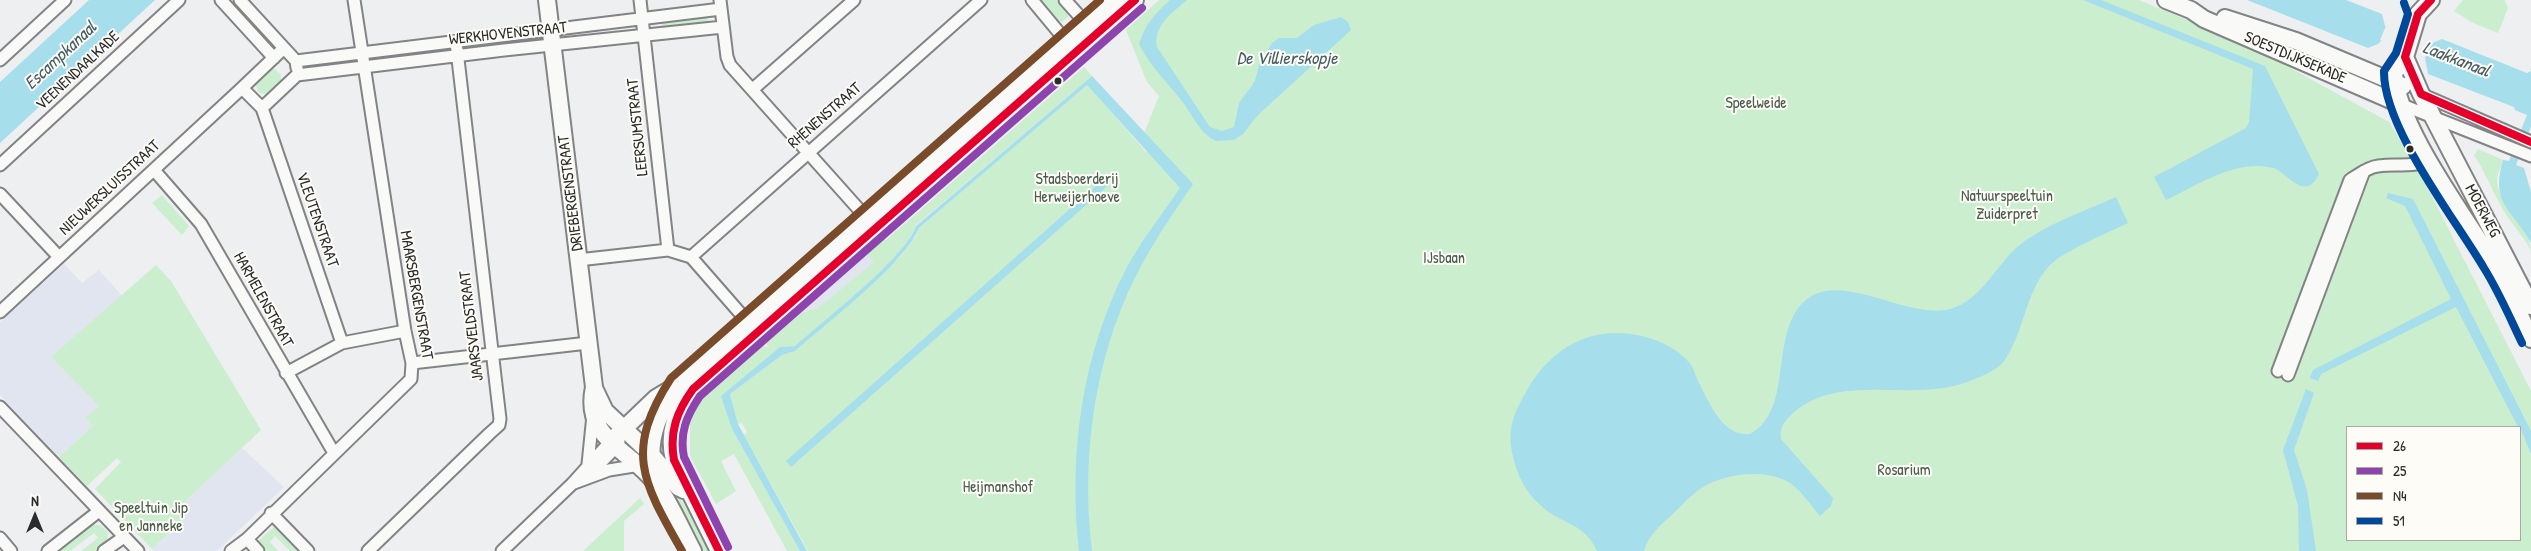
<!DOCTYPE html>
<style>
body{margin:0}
#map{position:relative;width:2531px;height:551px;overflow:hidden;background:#edeff1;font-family:"Patrick Hand",sans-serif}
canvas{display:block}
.legend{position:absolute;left:2346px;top:426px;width:175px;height:115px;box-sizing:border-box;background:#fdfcf7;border:1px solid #a9a8a5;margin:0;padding:6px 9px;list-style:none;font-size:15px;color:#2b2b2b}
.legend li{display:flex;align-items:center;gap:10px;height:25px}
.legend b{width:25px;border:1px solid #a9a8a5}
.north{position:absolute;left:10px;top:491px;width:50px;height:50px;-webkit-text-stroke:4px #fdfcf7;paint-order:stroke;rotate:0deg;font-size:14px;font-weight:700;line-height:20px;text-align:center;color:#2b2b2b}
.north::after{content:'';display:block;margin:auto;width:18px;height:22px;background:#2b2b2b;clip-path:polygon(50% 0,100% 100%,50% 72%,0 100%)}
</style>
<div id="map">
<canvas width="2531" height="551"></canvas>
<ul class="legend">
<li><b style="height:6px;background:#e4002b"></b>26</li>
<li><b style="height:6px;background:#8e44ad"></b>25</li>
<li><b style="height:6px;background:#7a4b2a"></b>N4</li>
<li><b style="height:6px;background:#004899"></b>51</li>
</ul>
<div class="north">N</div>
</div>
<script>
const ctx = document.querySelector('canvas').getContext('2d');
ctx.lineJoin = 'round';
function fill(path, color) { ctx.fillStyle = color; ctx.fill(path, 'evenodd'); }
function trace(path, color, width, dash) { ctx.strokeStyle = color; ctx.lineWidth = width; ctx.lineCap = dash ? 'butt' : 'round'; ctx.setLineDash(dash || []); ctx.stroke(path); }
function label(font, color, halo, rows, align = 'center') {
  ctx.font = font + ' "Patrick Hand",sans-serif'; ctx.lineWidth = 4; ctx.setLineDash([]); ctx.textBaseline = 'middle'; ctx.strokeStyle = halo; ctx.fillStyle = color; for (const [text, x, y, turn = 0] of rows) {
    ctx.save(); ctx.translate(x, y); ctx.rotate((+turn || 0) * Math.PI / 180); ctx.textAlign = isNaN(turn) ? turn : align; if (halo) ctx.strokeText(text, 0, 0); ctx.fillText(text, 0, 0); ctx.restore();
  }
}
fill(new Path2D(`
 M863 249 875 262 818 308 790 316 795 309Z
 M64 264 82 283 99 270 122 296 51 357 99 406 93 426 59 457 0 395V322Z
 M242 448 284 487 217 551H154L152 549 184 520 175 511Z`), '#e0e5ef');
fill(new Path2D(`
 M1041 0H1056L1068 14V17L1062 22 1059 21Z
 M1159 0H2139L2277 57 2292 69 2389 122 2421 175 2531 391V551H808L744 435 747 432 742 423 738 424 730 394 782 355 791 352 901 256 916 236 919 228 1087 84 1146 152 1148 150 1167 172 1143 136 1159 96 1147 82 1126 30ZM2347 427H2520V540H2347Z
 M2463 0H2505L2508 8 2498 33 2473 23 2454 11Z
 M707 15 708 22 662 27 661 21Z
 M1084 67 1092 76 916 225C905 258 825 320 795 346L780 347 722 396 732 429 800 551H787L734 454 721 461 736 491 716 504 690 456V420L696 405 705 395 762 345 769 348 765 342 773 330 790 316 818 308 874 262 863 249 880 234 886 240Z
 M275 69 281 75V84L269 95 259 93 255 83 267 70Z
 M2478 149 2503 160C2501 166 2497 175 2497 182 2500 209 2531 228 2531 251 2525 238 2515 228 2507 216 2494 196 2487 175 2474 155Z
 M162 195 189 226 182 235 152 203Z
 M156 265 171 281 261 430 175 511 184 519 152 549 95 489 121 462 117 458 87 486 59 457 93 426 86 418 99 406 51 357Z
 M670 481 712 551H704L667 483Z
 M640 498 644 504 624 521V551H583Z
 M92 525H100L108 532 107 541 94 551H81L98 538 94 533 70 551H56Z
 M274 527 298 551H290L275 536 270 542 278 551H267L257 542Z`), '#cbeecf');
fill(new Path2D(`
 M89 0H155L0 143V82Z
 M1170 0H1187C1172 13 1153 25 1157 47L1210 127 1222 131 1234 127 1239 103 1255 81 1259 65 1272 43 1279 38H1297L1314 25 1341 17 1348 22 1351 30 1258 115 1243 134 1234 140 1216 141C1198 132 1193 115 1181 100 1166 81 1150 66 1139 44 1145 24 1155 14 1170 0Z
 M2083 0H2101L2265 66 2319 174C2306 201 2290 177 2276 169 2272 167 2265 167 2260 166 2226 165 2196 186 2166 200L2154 177 2246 128 2249 122 2253 69Z
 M2247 0H2346L2382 14 2386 30 2429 47 2432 43 2442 39 2527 73 2531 71V127L2516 165 2524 168 2531 192V243C2512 208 2490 205 2503 160L2509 161 2527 115 2515 110 2514 107 2428 74 2425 58 2382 40 2378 44 2368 48Z
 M1092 76 1193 184C1177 208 1160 232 1146 257 1096 344 1080 453 1092 551H1079C1068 455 1082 353 1127 267 1142 239 1162 215 1180 188L1087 85 919 228C905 263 827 323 795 351L782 355 730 394 738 424 807 551H800L732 429 721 396 780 347 795 346C824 320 905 258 916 226Z
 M1107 176 1112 182 791 467 786 461Z
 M2388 193 2413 199 2531 431V454L2520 427H2518L2456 307 2321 374 2318 381 2310 378 2313 370 2451 299 2405 206 2386 198Z
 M2116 197 2128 223C2108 233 2063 251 2049 266 2025 293 2025 329 2006 358 1998 372 1975 379 1961 384 1906 401 1839 373 1793 413 1785 421 1779 427 1781 439L1833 498 1831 506 1820 516C1809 503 1798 485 1782 479 1759 469 1720 475 1700 489 1690 496 1681 506 1672 515 1661 524 1648 536 1644 551H1597C1588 530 1573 526 1555 516 1538 506 1523 489 1517 470 1506 437 1509 421 1526 392 1551 346 1594 323 1646 337 1661 341 1677 349 1688 361 1693 366 1695 374 1698 381 1706 396 1716 421 1732 430 1737 434 1744 434 1750 434 1796 409 1767 331 1807 299 1842 272 1904 317 1946 310 1976 304 1991 275 2010 254 2034 228 2083 212 2116 197Z
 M2306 389 2314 393 2294 450 2307 490 2316 551H2299L2298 506 2283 450Z`), '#a7deeb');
fill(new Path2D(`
 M2385 28 2430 47 2425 58 2380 40Z`), '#edeff1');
const street = new Path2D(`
 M221 0 274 58
 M240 0 296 61 297 68
 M640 0 668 250
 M720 0 727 57 730 65 871 223
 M1032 0 1071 47
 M1065 0 1092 30
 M284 48 242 88 262 108 297 75
 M0 60 65 0
 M296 61 721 9
 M297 75 504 50 723 27
 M753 89 854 0
 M2421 94 2531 142
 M2400 104 2531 156
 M262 108 342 343
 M0 165 179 0
 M154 170 201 224 334 453
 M0 194 59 257
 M691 257 981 0
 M578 260 668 250 691 257 753 328
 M0 312 242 88
 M412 363 588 343
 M2278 371 2350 180C2358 175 2368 167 2378 166 2397 163 2408 168 2429 161
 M286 373 342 343 405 331
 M2288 375 2364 171
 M0 407 138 551
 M588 464 593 415
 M590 474 616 447 619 441
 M574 483 609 470 640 465
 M271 513 308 551
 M0 538 11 551
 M247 539 258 551
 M48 551 99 511
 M104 551 124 537
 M231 551 247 539 411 379 412 363 405 331 354 0
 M368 551 489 434 499 425 500 419 456 42
 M502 551 572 484 610 442`);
const secondary = new Path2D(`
 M547 0 594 387C583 438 627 448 654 481 669 499 681 529 693 551
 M2166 0 2191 10 2204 19 2400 104
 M2431 0 2418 14 2405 57 2421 94 2531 306
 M2225 18 2296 41 2403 86
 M2405 57 2394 73C2398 128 2464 215 2494 264 2508 288 2519 314 2531 339
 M594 388 605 411 651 454 678 487 684 490
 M610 442 656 398 679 384 1115 0
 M652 462C649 436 660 410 675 390
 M719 551 674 460C667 433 676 411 693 389L1135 0`);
trace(street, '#828384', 15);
trace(secondary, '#828384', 20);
trace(street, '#f9f9f8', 11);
trace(secondary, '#f9f9f8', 16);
trace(new Path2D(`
 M2431 0 2418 14 2405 57 2421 94 2531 142
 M719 551 674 460C669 432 677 411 693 389L1135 0`), '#e4002b', 8);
trace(new Path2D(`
 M728 547 684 457C679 433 687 415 700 396L1142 8`), '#8e44ad', 8);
trace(new Path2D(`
 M682 551C642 481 624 451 671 378L1100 0`), '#7a4b2a', 8);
trace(new Path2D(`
 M2404 3 2408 14 2396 53 2384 71C2383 127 2455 219 2484 268 2499 292 2510 318 2522 343`), '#004899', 8);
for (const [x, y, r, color] of [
 [1058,81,4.5,"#2b2b2b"],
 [2410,149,4.5,"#2b2b2b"]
]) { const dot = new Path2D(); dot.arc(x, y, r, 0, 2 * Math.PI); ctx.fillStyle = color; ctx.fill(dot); trace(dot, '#fdfcf7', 2); }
label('16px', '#2b2b2b', '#fdfcf7', [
 ["WERKHOVENSTRAAT",508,34,-6],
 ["SOESTDIJKSEKADE",2295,58,23],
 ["VEENENDAALKADE",78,71,-43],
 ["RHENENSTRAAT",825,116,-41],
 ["LEERSUMSTRAAT",638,127,-96],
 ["NIEUWERSLUISSTRAAT",110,188,-43],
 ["DRIEBERGENSTRAAT",571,193,-97],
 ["MOERWEG",2482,211,62],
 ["VLEUTENSTRAAT",317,220,71],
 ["MAARSBERGENSTRAAT",416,295,80],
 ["HARMELENSTRAAT",263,300,61],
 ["JAARSVELDSTRAAT",472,326,-97]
]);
label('16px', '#4c5c4d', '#fdfcf7', [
 ["Speelweide",1756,104],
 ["Stadsboerderij",1077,180],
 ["Herweijerhoeve",1077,198],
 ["Natuurspeeltuin",2007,197],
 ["Zuiderpret",2007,215],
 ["IJsbaan",1444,259],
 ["Rosarium",1904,471],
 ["Heijmanshof",998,488],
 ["Speeltuin Jip",151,509],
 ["en Janneke",151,527]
]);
label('italic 18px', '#475e64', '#fdfcf7', [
 ["Escampkanaal",61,56,-43],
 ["De Villierskopje",1287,59],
 ["Laakkanaal",2456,60,21]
]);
</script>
